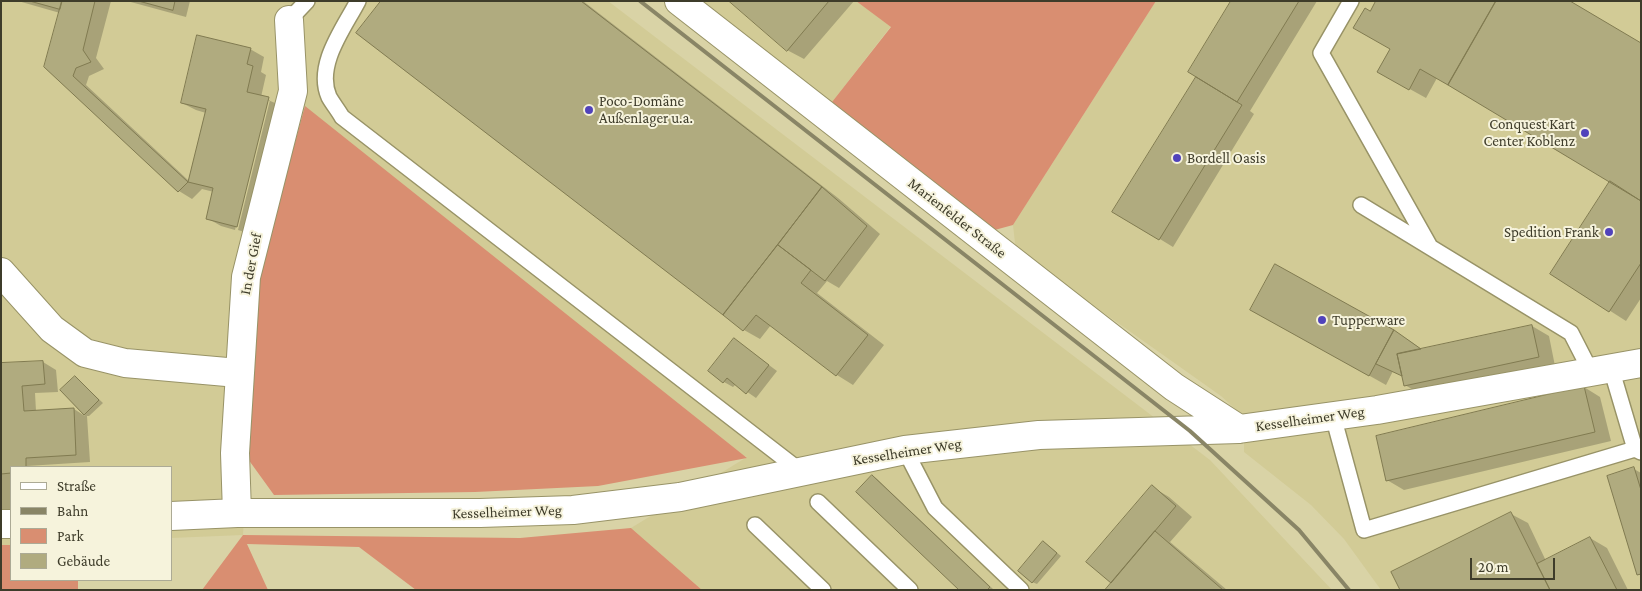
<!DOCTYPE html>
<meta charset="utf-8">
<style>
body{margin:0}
#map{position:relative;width:1642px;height:591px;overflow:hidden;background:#d9d3a6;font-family:"Crimson Pro",serif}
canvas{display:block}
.frame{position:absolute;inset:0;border:2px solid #3e3c2a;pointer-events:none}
.legend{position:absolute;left:10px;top:466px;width:162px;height:115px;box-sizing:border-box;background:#f6f3dc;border:1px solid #acaa95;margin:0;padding:6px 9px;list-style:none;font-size:15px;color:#3e3c2a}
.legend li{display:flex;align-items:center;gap:10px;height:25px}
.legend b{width:25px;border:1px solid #acaa95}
.scale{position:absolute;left:1470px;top:558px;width:85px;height:22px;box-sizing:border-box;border:2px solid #3e3c2a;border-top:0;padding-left:6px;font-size:15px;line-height:18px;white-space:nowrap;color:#3e3c2a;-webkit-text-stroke:4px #f6f3dc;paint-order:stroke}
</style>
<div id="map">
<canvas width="1642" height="591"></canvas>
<div class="frame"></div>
<ul class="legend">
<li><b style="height:6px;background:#fff"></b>Straße</li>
<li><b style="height:6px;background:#898566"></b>Bahn</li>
<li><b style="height:14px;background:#d98e71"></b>Park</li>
<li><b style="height:14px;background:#b0ab7f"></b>Gebäude</li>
</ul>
<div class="scale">20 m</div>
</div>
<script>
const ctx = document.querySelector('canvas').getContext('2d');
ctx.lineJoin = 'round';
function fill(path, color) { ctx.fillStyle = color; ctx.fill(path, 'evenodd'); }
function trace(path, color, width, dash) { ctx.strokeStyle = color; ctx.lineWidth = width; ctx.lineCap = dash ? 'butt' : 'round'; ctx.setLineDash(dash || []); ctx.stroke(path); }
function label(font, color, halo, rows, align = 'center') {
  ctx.font = font + ' "Crimson Pro",serif'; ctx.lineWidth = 4; ctx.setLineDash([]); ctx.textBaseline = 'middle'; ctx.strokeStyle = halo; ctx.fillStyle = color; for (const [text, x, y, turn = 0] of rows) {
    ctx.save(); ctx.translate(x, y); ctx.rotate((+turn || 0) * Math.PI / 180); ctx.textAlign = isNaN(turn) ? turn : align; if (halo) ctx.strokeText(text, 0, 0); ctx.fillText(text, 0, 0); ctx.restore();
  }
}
fill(new Path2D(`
 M1 1H608L1210 460 1332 590H702L631 528 747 457 258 278 243 535 171 538V467H11V545H1Z
 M698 1H856L891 26 832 102Z
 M1156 1H1641V590H1381L1344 539 1311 505 1244 452V417L1221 396 1022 255 1015 243 1013 225Z`), '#d2cb96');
fill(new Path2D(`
 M856 1H1156L1013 225 991 231 832 102 891 27Z
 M305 106 747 458 598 486 475 492 274 495 248 459 258 278Z
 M631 528 702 590H416L359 547 247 544 268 590H202L243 535 520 538Z
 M1 545H11V580H78V590H1Z`), '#d98e71');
fill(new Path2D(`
 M18 1H111L96 58 104 69 89 76 86 85 189 181 206 113 196 110 182 103 250 49 264 57 261 72 266 75 261 97 282 106 251 234 238 230 270 100H267L235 230 221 226 207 218 214 192 202 189 192 199 179 191 46 67 60 13Z
 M127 1H190L186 17Z
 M382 1H583L838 198 880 234 839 288 827 281 817 293 884 345 853 385 837 375 771 325 760 339 744 330 358 33Z
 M731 1H854L804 59 787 50Z
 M1233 1H1317L1250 111 1254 114 1173 247 1114 211 1197 76Z
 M1371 13 1641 44V298L1626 321 1551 273 1611 180 1437 78 1426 98 1379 72 1392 49Z
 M1276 266 1410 341 1422 350 1532 326 1549 336 1555 366 1422 395 1405 385 1403 376 1393 371 1386 385 1252 310Z
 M734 339 777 371 756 398 736 384 733 387 724 382Z
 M43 362 56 370 58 392 35 393 36 411 74 409 85 416 62 390 75 377 103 403 89 416H87L90 462 11 467V513H1V365Z
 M1584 387 1600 397 1611 441 1404 490 1387 480Z
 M1634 469 1641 473V575L1638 574Z
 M873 476 877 479 994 590H961Z
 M1152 487 1169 497 1192 517 1170 542 1227 590H1107L1113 583Z
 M1511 514 1528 523 1546 561 1590 538 1607 548 1628 590H1402Z
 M1044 542 1061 556 1037 584 1032 582Z`), '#0003');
const building = new Path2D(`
 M30 1H62L60 9Z
 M62 1H95L83 50 91 62 76 68 73 76 188 182 178 192 44 67Z
 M139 1H175L173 10Z
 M381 1H581L822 187 723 315 356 33Z
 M729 1H829L787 51Z
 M1231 1H1299L1237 102 1188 72Z
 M1376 1H1496L1448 85 1420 69 1409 90 1377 72 1390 49 1353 28 1365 8 1370 11Z
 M1496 1H1570L1641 43V201L1448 85Z
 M197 35 251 48 247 64 253 66 247 92 269 97 237 227 206 219 213 188 188 182 206 109 181 103Z
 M1196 77 1242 105 1159 240 1112 212Z
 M1610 181 1641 201V263L1609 312 1550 274Z
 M822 187 867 226 825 281 778 245Z
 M778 245 811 270 801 283 868 335 836 376 756 315 743 331 723 315Z
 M1275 264 1394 330 1369 376 1250 310Z
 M1532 325 1539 357 1404 386 1397 354Z
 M1394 330 1421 349 1397 354 1402 376 1376 364Z
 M734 338 769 365 746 394 727 378 723 383 708 371Z
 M43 361 45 384 22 386 24 411 74 408 76 455 26 458V467H11V473L1 474V363Z
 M75 376 99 400 84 415 60 390Z
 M1584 386 1595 432 1386 481 1376 436Z
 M1634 467 1641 490V574L1637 575 1607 476Z
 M872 475 990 587 987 590H959L856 492Z
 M1152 485 1176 506 1111 583 1086 562Z
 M1511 512 1550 590H1400L1391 572Z
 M1155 531 1223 590H1105Z
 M1590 537 1617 590H1550L1537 564Z
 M1043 541 1057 553 1032 583 1018 571Z`);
fill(building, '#b0ab7f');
trace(building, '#817b51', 1);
const lane = new Path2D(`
 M358 1C344 28 315 65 329 97 333 104 338 110 342 117L799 470
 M1351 1 1321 53 1429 245
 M289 20 307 1
 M1361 205 1571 333 1591 372
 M1611 368 1635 449 1641 452
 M1333 416 1364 530 1635 449
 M905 450 935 508 1021 590
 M818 502 910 590
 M755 525 823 590`);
const street = new Path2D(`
 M679 1 1174 387 1239 429
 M1 272 52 329 85 353 125 363 238 373
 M237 513 235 453 246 277 293 91 289 20
 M171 516 237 513H480L573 510 680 497 905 450 1039 435 1239 429 1377 410 1641 363
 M1 524H11`);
trace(lane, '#989367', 18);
trace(street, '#989367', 30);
trace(lane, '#fff', 15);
trace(street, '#fff', 28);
trace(new Path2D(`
 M640 1 1190 431 1299 530 1349 590`), '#898566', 4);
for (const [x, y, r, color] of [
 [589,110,5,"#5143bb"],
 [1585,133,5,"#5143bb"],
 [1177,158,5,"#5143bb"],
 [1609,232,5,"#5143bb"],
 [1322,320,5,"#5143bb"]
]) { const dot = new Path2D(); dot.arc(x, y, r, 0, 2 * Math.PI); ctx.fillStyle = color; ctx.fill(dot); trace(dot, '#f6f3dc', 2); }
label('15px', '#3e3c2a', '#f6f3dc', [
 ["Poco-Domäne",599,101],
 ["Außenlager u.a.",599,118],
 ["Conquest Kart",1575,124,"right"],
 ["Center Koblenz",1575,141,"right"],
 ["Bordell Oasis",1187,158],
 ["Spedition Frank",1599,232,"right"],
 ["Tupperware",1332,320]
], 'left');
label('15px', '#3e3c2a', '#f6f3dc', [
 ["Marienfelder Straße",957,218,38],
 ["In der Gief",251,264,-79],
 ["Kesselheimer Weg",1310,419,-8],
 ["Kesselheimer Weg",907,452,-9],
 ["Kesselheimer Weg",507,512,-2]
]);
</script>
